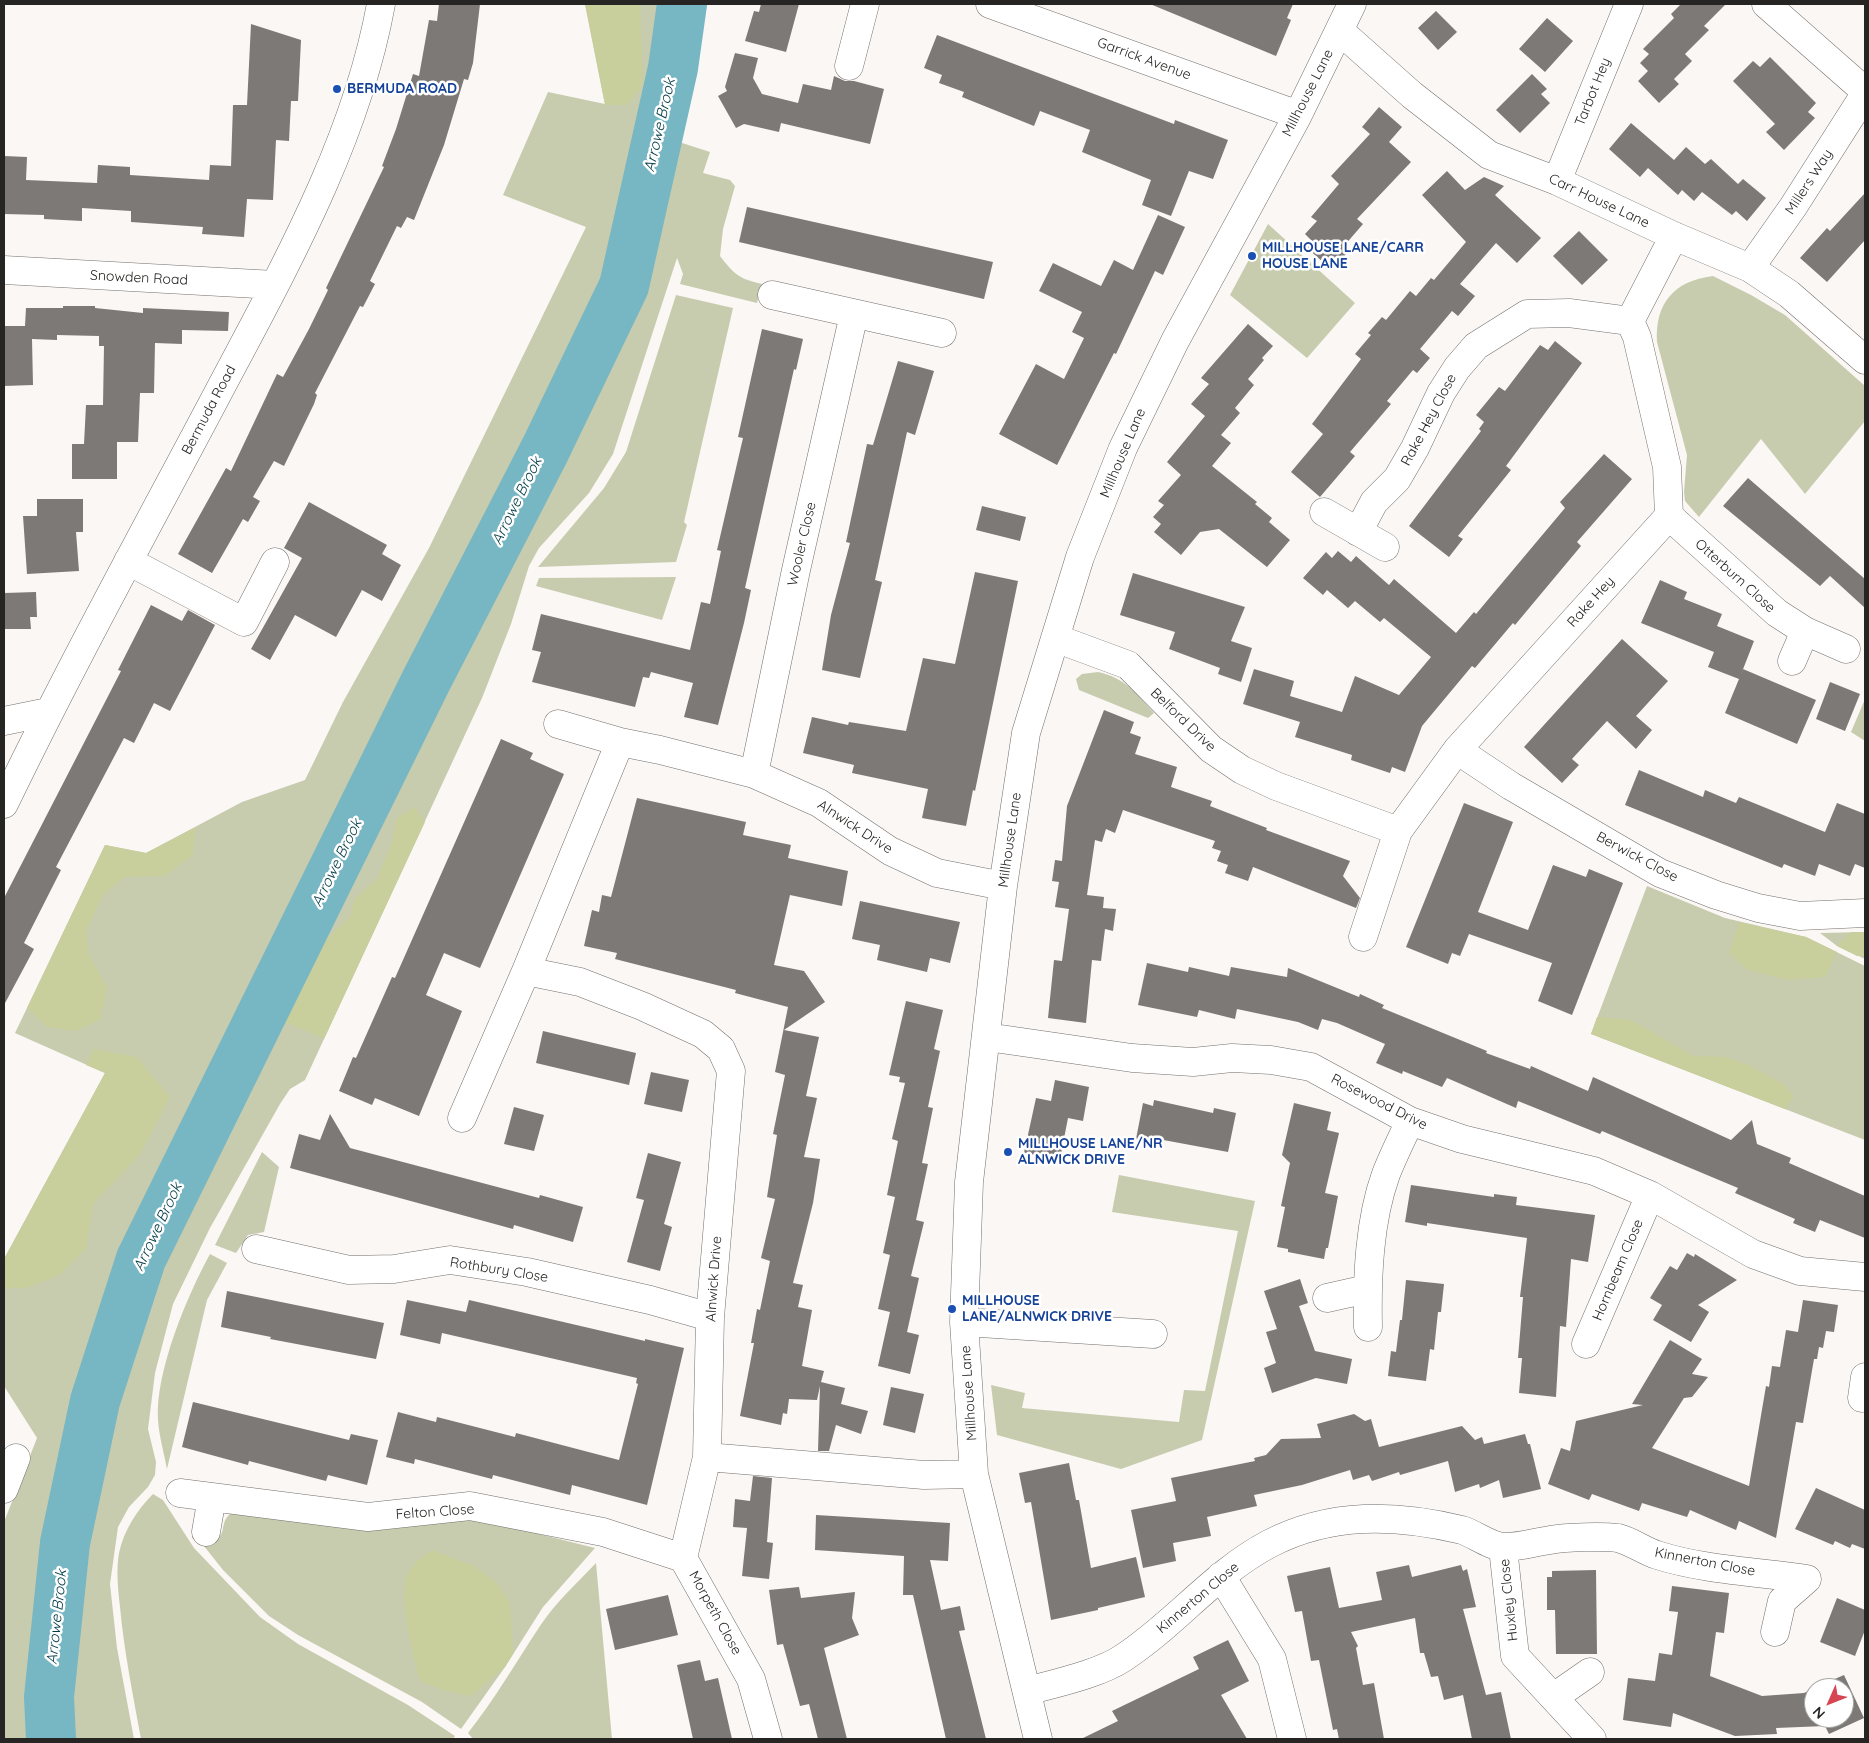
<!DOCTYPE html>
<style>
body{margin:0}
#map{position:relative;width:1869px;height:1743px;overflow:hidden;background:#fbf7f4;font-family:Quicksand,sans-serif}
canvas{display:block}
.frame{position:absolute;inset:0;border:5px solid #262523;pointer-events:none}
.north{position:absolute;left:1804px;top:1678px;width:50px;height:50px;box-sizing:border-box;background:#fff;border:1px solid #a8a8a7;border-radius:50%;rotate:226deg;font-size:14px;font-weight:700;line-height:20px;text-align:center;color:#262523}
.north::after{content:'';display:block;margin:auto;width:18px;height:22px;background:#d64652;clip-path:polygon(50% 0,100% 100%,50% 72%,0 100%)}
</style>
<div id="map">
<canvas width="1869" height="1743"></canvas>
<div class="frame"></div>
<div class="north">N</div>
</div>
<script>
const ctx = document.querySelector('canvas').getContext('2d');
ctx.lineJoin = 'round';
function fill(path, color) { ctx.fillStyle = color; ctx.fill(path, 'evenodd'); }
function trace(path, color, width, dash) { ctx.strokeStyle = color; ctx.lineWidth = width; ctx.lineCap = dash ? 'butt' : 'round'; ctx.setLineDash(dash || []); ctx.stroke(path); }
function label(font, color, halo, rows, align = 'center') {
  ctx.font = font + ' Quicksand,sans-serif'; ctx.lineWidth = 5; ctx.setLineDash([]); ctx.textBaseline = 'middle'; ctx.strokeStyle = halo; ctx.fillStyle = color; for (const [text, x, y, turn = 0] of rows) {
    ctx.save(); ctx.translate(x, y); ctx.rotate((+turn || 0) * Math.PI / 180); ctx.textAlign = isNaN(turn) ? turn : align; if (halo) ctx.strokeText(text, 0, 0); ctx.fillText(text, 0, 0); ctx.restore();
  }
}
fill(new Path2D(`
 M585 4H705L676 141 710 152 703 173 730 180 735 186 723 229 720 256C734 274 739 279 762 284L757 303 680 284 683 274 677 258 613 454 589 493 539 548 529 566 511 624 482 698 305 1080 290 1089 280 1104 210 1228 173 1304 155 1373 148 1429 156 1462 155 1475 148 1487 129 1507 118 1527 110 1584 117 1648 134 1739H4V1522L37 1438 4 1386V1259L105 1073 15 1033 105 845 146 853 242 802 305 780 343 702 429 548 586 227 503 195 548 92 605 104Z
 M1268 224 1355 303 1307 358 1230 295Z
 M1713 276 1751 295 1785 315 1865 386V421L1805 494 1761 439 1699 517 1685 501 1684 492 1687 455 1657 342C1655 304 1673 281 1713 276Z
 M676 295 733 308 684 522 687 525 676 562 538 567 604 488 626 452Z
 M676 577 662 620 536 586 539 578Z
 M1098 672C1126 678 1135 693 1154 713L1148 718 1079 690 1076 679 1082 674Z
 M1865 699V741L1851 732Z
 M1647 886 1725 918 1806 937 1865 966V1140L1591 1034Z
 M1865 932V959L1837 946 1820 933Z
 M262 1152 279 1167 264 1232 248 1235 236 1253 215 1245Z
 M1119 1175 1255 1201 1202 1440 1121 1469 997 1435 991 1385 1025 1393 1022 1408 1179 1422 1184 1390 1205 1391 1238 1231 1112 1212Z
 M210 1254 227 1263 207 1300 167 1469C164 1453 159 1436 158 1420 155 1372 187 1296 210 1254Z
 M153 1494 163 1500 194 1548 260 1617 298 1644 408 1705 455 1736 453 1739H141C133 1695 124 1651 120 1607 118 1589 116 1571 119 1553 124 1530 137 1510 153 1494Z
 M234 1511 430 1520H483L595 1548 543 1607 505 1667 461 1729 422 1702 298 1635 269 1616 223 1570 200 1541C236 1540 213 1524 234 1511Z
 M596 1563 612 1739H473L468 1733C495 1699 516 1662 540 1626 556 1602 577 1583 596 1563Z`), '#c8ccae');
fill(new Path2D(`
 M585 4H640L643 85 627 105H605Z
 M414 807 425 822 324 1039 281 1020 291 998 294 972 351 915 354 899 377 879 392 842 396 819Z
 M196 827 192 856 165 876 125 877 103 895 86 931 88 953 107 988 100 1020 76 1031 47 1027 27 1008 105 845 146 853Z
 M1739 922 1806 937 1837 952 1825 977 1787 980 1746 969 1729 953Z
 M1851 932H1865V956H1857L1837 946Z
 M1597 1017 1631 1020 1694 1056 1725 1057 1749 1065 1783 1084 1794 1096 1785 1109 1591 1034Z
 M93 1049 137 1057 170 1097 140 1155 93 1204 86 1249 60 1275 26 1288H4V1259L105 1073 86 1065Z
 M432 1550 474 1566 497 1583 510 1603 513 1654 505 1667 471 1696 446 1691 420 1681C414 1659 399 1600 406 1578 411 1565 421 1557 432 1550Z`), '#c8ce9c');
trace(new Path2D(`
 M51 1739 49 1697 65 1543 95 1401 141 1259 426 681 545 450 624 286 673 68 682 4`), '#77b6c3', 50);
fill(new Path2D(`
 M439 4H480L473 63 468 80 464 79 444 145 414 220 407 217 401 228 397 226 370 281 375 284 363 307 360 306 315 393 317 395 314 404 284 466 274 461 253 497 260 501 248 522 243 519 212 573 178 554 226 468 231 471 277 374 283 377 309 329 328 290 326 288 384 167 382 166 396 129 413 74 419 76 429 20 437 21Z
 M761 4H799L786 52 745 41 754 11 759 12Z
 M1150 4H1293L1287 18 1291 20 1276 56Z
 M1681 4H1726L1704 26 1709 30 1685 54 1692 61 1674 79 1679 84 1659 103 1638 81 1648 71 1640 63 1649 54 1643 49 1674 18 1671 14Z
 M1436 11 1457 32 1438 50 1418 28Z
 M1547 18 1573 41 1545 72 1519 49Z
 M251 24 301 40 298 101H291L289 141 276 140 273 200 247 199 244 237 202 234 203 227 131 222V211L82 208V221L44 219V215L4 214V156L27 157 26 180 97 183 98 165 130 167V175L209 180 210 165 231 166 233 105H247Z
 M937 35 1174 124 1175 120 1228 140 1213 179 1189 171 1171 216 1142 205 1151 180 1082 152 1090 130 1040 111 1034 126 962 97 964 92 939 83 942 75 924 68Z
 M735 53 758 58 753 78 762 94 798 103 803 84 831 90 834 76 845 81H854L884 89 870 144 781 123 779 132 744 124 736 128 718 96 727 91 725 87Z
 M1770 57 1816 103 1808 112 1815 118 1784 150 1766 132 1775 124 1733 81 1753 61 1760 67Z
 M1532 74 1547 89 1541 94 1550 103 1520 133 1496 110Z
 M1379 107 1402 127 1389 142 1411 162 1357 219 1363 224 1344 246 1349 251 1332 270 1307 248 1313 242 1305 234 1317 221 1311 217 1339 184 1331 176 1370 134 1362 127Z
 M1631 123 1674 160 1686 147 1705 164 1711 159 1738 184 1743 179 1766 198 1747 221 1736 211 1732 215 1702 192 1694 201 1682 190 1678 195 1648 168 1640 177 1609 149Z
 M1447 171 1465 190 1484 177 1504 186 1495 195 1541 238 1517 263 1496 243 1460 284 1475 296 1458 316 1452 311 1420 349 1430 358 1417 373 1413 370 1387 401 1391 404 1350 452 1355 456 1320 497 1291 472 1323 434 1312 424 1361 359 1355 354 1371 335 1368 333 1382 317 1386 320 1410 291 1416 296 1431 278 1434 280 1466 242 1422 195Z
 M1865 193V240L1827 282 1800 258 1827 228 1830 231Z
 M747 207 993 262 984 299 739 242Z
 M1158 215 1185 227 1163 275 1155 271 1116 354 1114 353 1057 465 999 434 1036 364 1064 379 1084 338 1072 332 1082 312 1039 291 1053 263 1101 286 1114 260 1133 270Z
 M1579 231 1608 260 1582 285 1553 256Z
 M63 306H95V308L143 313V308L229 312 228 331 182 330V344L155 343 154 393H140L138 442H117V479H72V444H84L86 405H103L104 346H99V336L57 335V340L32 339 33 385 4 386V326H25L26 308H63Z
 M1248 324 1273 346 1262 358 1264 360 1248 379 1254 385 1235 408 1240 413 1221 435 1231 443 1212 466 1257 502 1255 504 1272 518 1269 522 1290 540 1267 567 1219 529 1200 532 1181 555 1154 532 1161 524 1153 517 1164 505 1158 501 1181 475 1167 462 1205 416 1191 404 1209 384 1201 378Z
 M762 329 803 339 796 370 794 369 745 588 751 590 744 623 718 725 684 717 693 683 651 672 649 678 643 677 635 707 532 682 541 652 532 650 541 614 690 650 701 602 710 604 721 551 717 550 743 438 738 437Z
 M1555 341 1582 363 1506 466 1511 470 1458 536 1463 539 1449 557 1409 526 1481 431 1479 429 1484 422 1476 415 1499 387 1505 391 1540 345 1548 350Z
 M898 361 934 371 915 435 907 432 875 580 882 582 860 678 822 670 831 615 850 543 846 542 867 444 873 445Z
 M1604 454 1632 479 1577 542 1581 546 1515 625 1513 623 1475 668 1472 666 1422 726 1405 772 1392 767 1390 773 1351 760 1352 755 1295 737 1300 722 1243 704 1254 669 1294 681 1290 696 1342 712 1355 676 1399 695 1431 657 1384 618 1380 622 1355 601 1348 608 1327 590 1323 595 1303 578 1326 552 1332 558 1338 551 1351 562 1356 556 1389 585 1394 579 1456 633 1474 612 1476 614 1565 508 1560 502Z
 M1748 478 1865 579V608L1830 576 1820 586 1723 506Z
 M37 499H83V532H76L79 571 27 574 23 516H37Z
 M309 502 387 545 382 554 401 565 382 601 362 590 336 637 295 615 270 660 251 649 302 558 284 548Z
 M982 506 1026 517 1020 541 976 530Z
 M975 572 1018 581 975 791 973 790 966 826 922 818 928 789 852 773 854 765 803 753 812 717 848 725 849 722 906 731 923 658 955 664Z
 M1133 573 1245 607 1231 641 1252 648 1241 682 1218 674 1220 668 1169 649 1175 632 1120 615Z
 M1660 580 1687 592 1684 599 1722 614 1717 626 1754 641 1740 677 1743 669 1816 700 1797 744 1725 713 1739 679 1708 667 1714 652 1641 623Z
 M36 592 37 617H30L31 629H4V593Z
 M151 605 182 621 188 610 215 625 170 711 154 703 134 743 124 738 56 867 61 870 24 943 34 949 4 1005V898L121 671 118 670Z
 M1622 639 1668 681 1636 716 1652 730 1636 749 1607 721 1572 759 1579 765 1562 783 1524 747Z
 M1830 682 1860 694 1845 731 1816 719Z
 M1104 710 1134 722 1130 733 1141 737 1135 754 1177 767 1171 787 1212 801 1210 806 1267 828 1266 830 1350 861 1343 876 1360 898 1356 908 1253 867 1248 881 1225 873 1228 865 1217 861 1221 851 1212 848 1215 841 1123 810 1115 833 1106 829 1102 842 1095 840 1087 895 1104 897 1103 908 1116 909 1113 931 1105 929 1101 961 1092 960 1086 1023 1048 1018 1054 960 1062 961 1069 909 1055 907 1059 882 1052 881 1055 860 1062 861 1067 806Z
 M501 739 533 753 530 759 564 774 480 968 444 953 426 995 462 1011 419 1116 375 1098 372 1105 339 1091 353 1057 356 1058 392 977 395 978Z
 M1639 770 1703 797 1705 790 1736 803 1739 797 1825 832 1837 803 1865 814V868L1855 864 1850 876 1819 864 1815 876 1784 864 1782 868 1625 805Z
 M637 798 746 822 743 835 791 845 788 858 848 871 842 906 790 895 774 965 804 971 825 1002 784 1030 819 1037 806 1096 817 1098 804 1157 820 1159 813 1203 793 1283 803 1285 798 1307 812 1310 802 1366 824 1371 821 1382 845 1388 841 1404 868 1411 861 1434 836 1425 829 1451H818L820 1386 817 1400 789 1399 787 1414 783 1413 781 1425 740 1416 754 1343H751L757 1309 760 1310 770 1261 761 1258 775 1199 767 1197 777 1135 773 1134 785 1075 775 1072 788 1007 735 993 736 990 615 959 617 953 584 946 592 910 599 912 602 895 611 897Z
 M1464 803 1513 822 1478 912 1528 930 1553 865 1586 877 1589 869 1623 883 1572 1015 1538 1001 1552 963 1469 934 1460 956 1452 953 1448 964 1406 947Z
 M860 901 960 922 950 963 930 958 927 972 877 960 880 945 852 939Z
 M1147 963 1188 972 1189 967 1229 976 1231 967 1287 977 1288 968 1359 997 1360 994 1384 1005 1382 1008 1487 1051 1486 1053 1530 1069 1531 1066 1588 1091 1593 1077 1731 1140 1752 1120 1757 1144 1791 1158 1789 1163 1865 1196V1238L1820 1220 1815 1232 1793 1223 1795 1219 1735 1193 1738 1188 1602 1131 1600 1134 1518 1101 1516 1108 1447 1078 1442 1087 1403 1071 1402 1074 1376 1063 1385 1044 1337 1023 1322 1019 1318 1030 1298 1022 1237 1009 1235 1019 1199 1010 1197 1017 1138 1005Z
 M906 1001 943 1010 934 1049 940 1051 928 1107 933 1108 922 1163 928 1164 916 1220 924 1222 911 1276 919 1278 907 1332 919 1335 910 1374 878 1366 890 1312 878 1309 890 1255 883 1253 895 1197 887 1195 898 1141 892 1139 905 1083 899 1082 900 1077 889 1075Z
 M543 1031 636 1053 629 1085 536 1063Z
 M651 1072 689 1080 682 1112 644 1104Z
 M1055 1080 1089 1087 1083 1121 1068 1118 1060 1159 1024 1153 1036 1098 1051 1101Z
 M1154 1100 1213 1113 1214 1108 1236 1113 1228 1152 1158 1139 1157 1146 1136 1139 1143 1103 1153 1106Z
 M1294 1103 1331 1112 1327 1130 1339 1133 1325 1193 1338 1196 1328 1248H1326L1324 1259 1288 1252V1249L1277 1247 1285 1207 1281 1206 1290 1163 1282 1155Z
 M514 1107 544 1115 534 1151 504 1144Z
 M330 1114 350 1148 539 1198 540 1195 583 1207 573 1242 514 1225 513 1229 290 1168 299 1134 320 1140Z
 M648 1153 681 1162 664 1224 672 1227 660 1271 627 1262 644 1200 636 1198Z
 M1411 1185 1494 1197V1194L1517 1197 1516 1205 1595 1215 1588 1262 1571 1259 1566 1327 1560 1326 1556 1397 1519 1393 1522 1358H1518L1523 1297H1520L1527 1238 1427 1223V1226L1405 1222Z
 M1687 1253 1694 1257 1695 1254 1737 1280 1698 1305 1709 1312 1691 1342 1653 1320 1662 1305 1650 1298 1670 1266 1677 1270Z
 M1300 1279 1308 1303 1299 1306 1315 1351 1352 1359 1347 1384 1316 1378 1272 1393 1264 1368 1276 1363 1266 1332 1277 1329 1264 1291Z
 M1406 1280 1444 1284 1441 1312H1438L1434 1350 1430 1349 1426 1381 1388 1376 1391 1351 1396 1352 1400 1320H1402Z
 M227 1291 384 1323 376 1359 270 1339 271 1337 221 1327Z
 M407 1300 466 1312 469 1300 645 1341V1339L684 1348 647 1505 572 1485 570 1495 493 1475 492 1479 415 1459 414 1464 386 1457 398 1412 436 1422 437 1417 515 1437 516 1433 619 1460 638 1384 636 1383 637 1378 442 1333 440 1344 400 1335Z
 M1803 1300 1838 1305 1834 1332 1826 1331 1823 1348 1819 1347 1817 1359H1814L1803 1423 1796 1422 1776 1538 1739 1521 1736 1530 1690 1510 1687 1517 1642 1503 1639 1511 1592 1494 1589 1500 1548 1484 1561 1448 1570 1451 1576 1421 1643 1405 1632 1404 1670 1340 1702 1359 1692 1374 1708 1377 1692 1397 1684 1398 1652 1448 1749 1486 1766 1386 1769 1387 1772 1366 1780 1367 1786 1330 1798 1332Z
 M891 1387 924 1394 915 1433 883 1425Z
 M193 1402 349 1440 351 1434 378 1440 367 1485 328 1475 326 1481 249 1461 248 1465 182 1447Z
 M1354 1414 1365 1421 1371 1419 1379 1447 1462 1426 1475 1440 1482 1437 1484 1444 1525 1434 1528 1444H1530L1541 1489 1503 1498 1499 1480 1480 1488 1479 1484 1455 1492 1448 1461 1400 1475 1399 1472 1372 1481 1369 1475 1353 1480 1350 1470 1302 1485 1254 1495 1257 1506 1207 1517 1211 1536 1173 1543 1176 1561 1143 1568 1131 1510 1176 1501 1171 1478 1255 1461 1254 1458 1266 1455 1281 1439 1321 1438 1317 1424Z
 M1069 1463 1076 1500H1079L1091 1568 1136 1557 1145 1597 1098 1608V1610L1051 1620 1031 1502 1025 1503 1019 1473Z
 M753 1476 772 1478 767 1542 773 1543 769 1579 742 1576 747 1528 733 1527 735 1499 750 1501Z
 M1816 1488 1865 1510V1549L1852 1544 1850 1548 1835 1541 1833 1545 1795 1529Z
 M816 1515 950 1523 948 1561 930 1560 941 1610 960 1606 965 1630 959 1631 986 1739H946L913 1595H903L904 1556 815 1550Z
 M1409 1565 1412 1577 1461 1565 1463 1571 1467 1569 1476 1607 1463 1609 1486 1695 1501 1692 1511 1739H1472L1463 1695 1444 1700 1438 1676 1431 1677 1424 1653H1420L1415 1618 1351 1632 1358 1646 1356 1648 1363 1685 1374 1683 1384 1739H1339L1337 1729 1333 1730 1319 1660 1311 1661 1302 1611 1295 1612 1287 1576 1330 1567 1339 1608 1382 1600 1376 1572Z
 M1596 1570 1597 1654H1556L1555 1610H1547V1577H1552V1571Z
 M1672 1586 1729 1593 1724 1633 1716 1632 1710 1676 1762 1696 1804 1693 1814 1688V1718H1844V1688H1814L1844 1675 1864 1718 1829 1734 1825 1726 1776 1728 1777 1734 1735 1736 1673 1713 1671 1727 1623 1720 1628 1678 1655 1681 1659 1653 1672 1655 1678 1612 1669 1611Z
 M799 1587 801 1598 855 1592 852 1618 859 1635 824 1648 847 1739H818L809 1704 800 1706 783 1644 777 1645 769 1590Z
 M668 1595 678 1635 615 1650 606 1609Z
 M1837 1598 1865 1610V1630L1855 1656 1820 1642Z
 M1228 1640 1249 1681 1221 1695 1247 1739H1081L1118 1721 1112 1711 1199 1669 1193 1657Z
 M700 1660 705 1681 718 1678 732 1739H693L677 1665Z`), '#7c7976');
const minor = new Path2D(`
 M990 4 1298 115
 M1766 4 1865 91
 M1340 31 1412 95 1489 155 1557 181 1674 236 1750 268 1789 294 1865 360
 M849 66 865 4
 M1557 181 1629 4
 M1750 268 1793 207 1865 94
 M4 270 275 285
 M772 295 942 333
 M1324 512 1385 547
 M1669 516 1777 613 1805 631 1846 649
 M1358 532 1374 502 1397 479 1415 448 1441 393 1457 368 1476 346 1527 314 1569 313 1630 321
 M128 561 244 622 275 562
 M1055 638 1128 665 1211 749 1242 770 1276 786 1398 831
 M1792 661 1805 631
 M4 721 48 712
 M558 724 620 742 660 750 754 774 819 803 890 851 937 873 1003 886
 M1457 750 1511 786 1660 873 1716 895 1758 908 1800 916 1865 913
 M754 774 796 570 854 314
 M4 804C71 665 146 529 218 393 283 270 356 142 381 4
 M1363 937 1398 831 1457 750 1669 516 1667 467 1637 337 1630 321 1674 236
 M526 971 580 982 642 1006 703 1034 721 1049 731 1071 710 1317 707 1457 924 1475 974 1474
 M987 1037 1132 1058 1193 1062 1232 1058 1271 1060 1311 1067 1410 1121 1462 1139 1594 1171 1650 1195 1753 1254 1800 1271 1865 1277
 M462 1118 526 971 620 742
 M256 1249 349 1270 394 1269 450 1260 527 1272 650 1300 710 1317
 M1327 1298 1367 1289
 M964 1322 1153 1334
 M1368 1327C1367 1277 1369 1221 1386 1174 1393 1156 1402 1138 1410 1121
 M1586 1344 1650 1195
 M1862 1398 1865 1377
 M707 1457 683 1558 751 1679 768 1739
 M4 1489 16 1458
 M180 1493 368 1517 470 1506 603 1532 683 1558
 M206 1532 212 1497
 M1503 1548 1515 1656 1592 1739
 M1221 1576 1272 1659 1292 1739
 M1028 1691C1056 1683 1099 1674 1123 1658 1175 1624 1214 1573 1269 1544 1330 1512 1396 1514 1462 1530 1475 1534 1491 1547 1505 1547 1519 1547 1536 1542 1550 1540 1566 1537 1603 1536 1618 1538 1631 1541 1644 1551 1657 1555 1704 1570 1758 1572 1807 1579L1782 1601 1775 1632
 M1554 1697 1590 1672
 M1038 1739 974 1474 964 1322 969 1182 1003 886 1026 733 1080 557 1123 448 1175 341 1298 115 1352 4`);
trace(minor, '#736f6d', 29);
trace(minor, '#fff', 28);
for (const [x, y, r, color] of [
 [337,89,5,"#1a4fb4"],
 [1252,256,5,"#1a4fb4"],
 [1008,1152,5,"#1a4fb4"],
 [952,1309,5,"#1a4fb4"]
]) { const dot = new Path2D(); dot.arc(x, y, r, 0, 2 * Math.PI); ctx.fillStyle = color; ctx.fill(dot); trace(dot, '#fff', 2); }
label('14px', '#262523', '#fff', [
 ["Garrick Avenue",1144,59,20],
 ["Tarbot Hey",1593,92,-68],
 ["Millhouse Lane",1308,93,-63],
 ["Millers Way",1809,182,-57],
 ["Carr House Lane",1599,201,25],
 ["Snowden Road",139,278,3],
 ["Bermuda Road",209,410,-62],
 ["Rake Hey Close",1429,420,-62],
 ["Millhouse Lane",1123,453,-67],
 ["Wooler Close",802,544,-77],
 ["Otterburn Close",1735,576,42],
 ["Rake Hey",1591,602,-48],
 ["Belford Drive",1183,720,44],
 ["Alnwick Drive",855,827,33],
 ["Millhouse Lane",1010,840,-82],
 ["Berwick Close",1637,857,28],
 ["Rosewood Drive",1379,1102,27],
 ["Rothbury Close",499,1270,9],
 ["Hornbeam Close",1618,1270,-67],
 ["Alnwick Drive",714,1279,-86],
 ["Millhouse Lane",969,1393,-94],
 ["Felton Close",435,1512,-4],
 ["Kinnerton Close",1705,1562,11],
 ["Kinnerton Close",1198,1598,-40],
 ["Huxley Close",1509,1600,-96],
 ["Morpeth Close",715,1613,61]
]);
label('bold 14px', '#164399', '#fff', [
 ["BERMUDA ROAD",347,89],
 ["MILLHOUSE LANE/CARR",1262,248],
 ["HOUSE LANE",1262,264],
 ["MILLHOUSE LANE/NR",1018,1144],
 ["ALNWICK DRIVE",1018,1160],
 ["MILLHOUSE",962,1301],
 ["LANE/ALNWICK DRIVE",962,1317]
], 'left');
label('italic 15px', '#003b46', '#fff', [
 ["Arrowe Brook",660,125,-77],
 ["Arrowe Brook",517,501,-64],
 ["Arrowe Brook",337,863,-64],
 ["Arrowe Brook",158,1227,-65],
 ["Arrowe Brook",57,1617,-84]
]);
</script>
